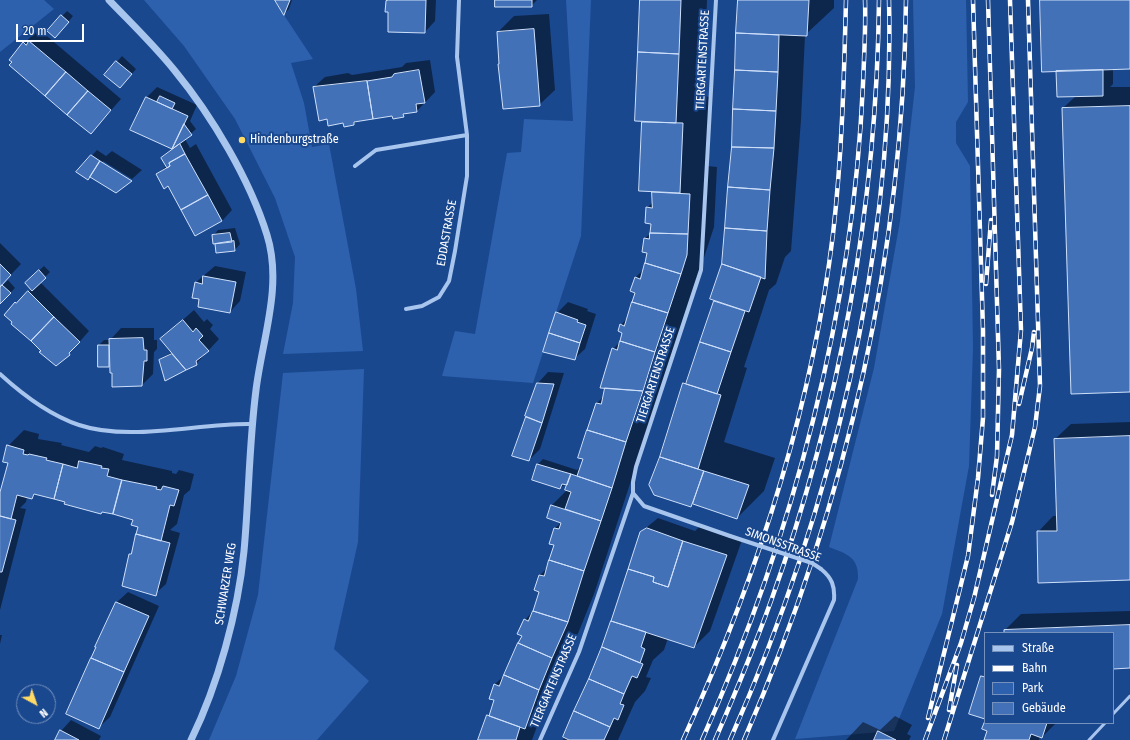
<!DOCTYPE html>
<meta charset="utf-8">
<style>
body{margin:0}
#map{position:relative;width:1130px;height:740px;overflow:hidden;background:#1a488f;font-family:"Fira Sans Condensed",sans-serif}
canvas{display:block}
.legend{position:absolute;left:984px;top:632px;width:130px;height:92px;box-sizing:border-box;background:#1a488f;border:1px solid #7691bc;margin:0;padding:5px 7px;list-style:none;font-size:12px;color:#fff}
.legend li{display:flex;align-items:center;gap:8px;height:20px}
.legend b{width:20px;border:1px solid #7691bc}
.north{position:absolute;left:16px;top:684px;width:40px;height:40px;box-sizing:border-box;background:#1a488f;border:1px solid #7691bc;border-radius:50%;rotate:140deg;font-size:11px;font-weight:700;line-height:16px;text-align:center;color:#fff}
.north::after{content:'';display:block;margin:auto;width:14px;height:18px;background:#ffda65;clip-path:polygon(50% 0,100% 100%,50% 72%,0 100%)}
.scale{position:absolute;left:16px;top:24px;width:68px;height:18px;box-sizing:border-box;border:2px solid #fff;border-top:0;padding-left:5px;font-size:12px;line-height:14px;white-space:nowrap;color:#fff;-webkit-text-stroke:3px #1a488f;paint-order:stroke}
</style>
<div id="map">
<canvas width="1130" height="740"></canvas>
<ul class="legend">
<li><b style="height:5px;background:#a8c5ee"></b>Straße</li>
<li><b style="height:5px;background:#fff"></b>Bahn</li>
<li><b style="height:11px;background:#2d61ad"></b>Park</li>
<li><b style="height:11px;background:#4371b7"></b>Gebäude</li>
</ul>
<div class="north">N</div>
<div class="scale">20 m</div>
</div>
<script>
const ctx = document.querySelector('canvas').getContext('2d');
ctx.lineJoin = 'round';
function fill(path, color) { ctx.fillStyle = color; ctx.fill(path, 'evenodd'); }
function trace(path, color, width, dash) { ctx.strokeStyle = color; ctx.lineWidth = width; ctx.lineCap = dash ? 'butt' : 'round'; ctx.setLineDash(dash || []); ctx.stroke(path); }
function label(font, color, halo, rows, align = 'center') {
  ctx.font = font + ' "Fira Sans Condensed",sans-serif'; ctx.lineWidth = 4; ctx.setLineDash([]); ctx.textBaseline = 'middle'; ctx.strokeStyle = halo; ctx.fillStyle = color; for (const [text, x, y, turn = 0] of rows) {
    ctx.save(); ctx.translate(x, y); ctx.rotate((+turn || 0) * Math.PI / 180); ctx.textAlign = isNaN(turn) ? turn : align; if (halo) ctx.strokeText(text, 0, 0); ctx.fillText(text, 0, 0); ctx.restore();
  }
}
fill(new Path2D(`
 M0 0H44L54 9 0 52Z
 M144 0H274L313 59 291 63 304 103 312 147 329 144 356 289 363 351 283 354 293 303 295 257 275 198 235 119 184 46Z
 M566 0H591L581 236 533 383 442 376 455 331 475 334 507 153 521 152 524 119 573 121Z
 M913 0H966L968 102 956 122V143L970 166 973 348 969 466 942 614 894 731 795 739 858 579C859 557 847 554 829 547L874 368 900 221 915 87Z
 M364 369 358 542 334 649 369 681 317 740H209L236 676 258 595 283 373Z`), '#2d61ad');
fill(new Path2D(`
 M276 0H292L289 9 285 13Z
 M388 0H436L435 21 425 32 389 11 387 1Z
 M496 0H537L531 6Z
 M641 0H707L703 96 710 97 707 166 717 167 714 227 594 594 551 700 544 708 532 740H479L496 700 491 698 495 684 506 674 523 635 525 620 533 611 541 592 540 575 548 567 555 545V528L562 522 548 517 552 505 567 490 569 482 560 488 533 479 538 464 543 459 577 470 583 464 584 459 579 457 597 403 604 396 613 349 621 341 624 332 621 325 628 317 636 292V277L644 269 648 252 645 238 651 233 652 223 647 208 653 202V191L640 190 643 121Z
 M739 0H834V8L805 35 801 120 791 251 785 257 776 284 769 290 744 367 747 368 724 442 775 458 764 491 737 518 694 503 691 506 650 485 684 384 688 379 715 300 723 264 733 147Z
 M1041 0H1130V68H1113V84L1110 87H1130V391L1063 108 1076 96 1057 70Z
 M67 11 73 16 60 32 62 16Z
 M549 14 555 90 539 105 500 63 498 32 514 16Z
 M41 31 121 99 91 133 10 60 35 32 37 35Z
 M122 56 136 69 125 82 105 75Z
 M430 60 435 92 417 111 407 112 403 116 393 114 358 120 354 124 328 118 314 87 325 77 348 73 352 75 402 67 406 63Z
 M157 87 197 105 190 121 196 129 185 139 190 148 196 144 232 210 222 221 168 185 157 175 166 166 162 158 173 149 131 129 147 97Z
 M97 150 106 156 112 151 142 170 132 179 103 161 102 163 115 192 91 176 77 172Z
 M235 228 240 244 235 250 217 252 216 243 213 236 218 230Z
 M0 243 21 264 1 285 2 286 8 280 15 288 0 303V288L2 286 0 285Z
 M44 266 50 272 40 282 89 331 69 354 42 350 21 330 19 331 12 324 13 322 6 315 16 303 32 289 31 278Z
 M215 266 246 272 240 301 230 312 200 298 195 283Z
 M568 302 588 309 587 311 596 314 585 349 574 359 544 352 557 313Z
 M194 310 204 322 207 319 213 325 210 329 219 339 196 364 166 379 160 360 172 352 161 339Z
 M121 328H154V340H157V349L154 352 153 374 142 385 113 372 111 365 99 366V345L104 340H110Z
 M548 372 564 373 540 449 529 460 514 455 538 383Z
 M1130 422V579L1038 532 1053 516H1058L1055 439 1071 424Z
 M24 430 39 434 38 439 62 443 61 445 89 452 95 446 101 448 103 447 124 454 122 460 172 471V473L176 474 179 470 194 474 190 490 184 495 177 524 170 530 180 533 166 584 155 594 130 554 133 551 140 526 134 519 65 503 66 501 37 493 32 498 27 497 26 502 20 508 26 509 0 610V496L9 463 8 446Z
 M658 518 695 531 700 526 742 540 710 631 694 647 668 638 664 650 653 660 646 677 651 678 645 691 635 702 618 740H563L603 648 641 532Z
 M128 592 159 606 110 717 99 727 68 713 117 602Z
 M1130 611V667L1113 668V633H1005V630L1021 614Z
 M0 635H2L0 644Z
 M895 716 912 725 907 734 911 736 909 740H846L863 722 880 730Z
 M71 720 101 736 99 740H56L61 731Z
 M985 723H1056L1042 737 1040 736 1039 740H985L988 730Z`), '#0007');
const building = new Path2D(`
 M275 0H290L284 15Z
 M389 0H426L425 33 388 32V12H385L386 1Z
 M495 0H532V7H495Z
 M640 0H681L679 54 638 52Z
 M738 0H809L807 36 736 33Z
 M1040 0H1130V69L1042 72Z
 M61 15 69 22 55 38 47 31Z
 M534 29 540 106 503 109 498 64H499L497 32Z
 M736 33 779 35 778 72 735 70Z
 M29 41 66 72 45 96 9 65 12 62 9 60 23 42 26 45Z
 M638 52 679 54 676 123 635 121Z
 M116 61 132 74 120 88 104 75Z
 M419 70 425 103 416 104 417 112 403 114 404 117 393 119 392 116 373 119 367 81 392 77 394 74Z
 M735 70 778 72 776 111 733 109Z
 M1103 70V96L1057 97 1056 71Z
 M66 72 88 91 67 115 45 96Z
 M367 81 373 119 354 122V125L344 127 343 123 328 126 327 119 319 121 313 87Z
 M88 91 111 110 91 134 67 115Z
 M160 96 175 103 172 109 157 102Z
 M146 97 188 116 172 149 130 130Z
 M1130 106V392L1071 394 1062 108Z
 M733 109 776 111 774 148 732 147Z
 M642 122 683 123 680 193 639 191Z
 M184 124 192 135 172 149Z
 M180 144 185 154 169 163 170 166 167 168 161 158Z
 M732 147 774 148 770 190 728 187Z
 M185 154 208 195 181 210 168 186 164 189 156 174 170 166 169 163Z
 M91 155 100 161 88 180 76 172Z
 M100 161 132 181 116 193 90 177Z
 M728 187 770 190 767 231 725 228Z
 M652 192 690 194 688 234 650 233 651 224 645 223 646 207 652 208Z
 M208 195 222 221 195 236 181 210Z
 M725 228 767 231 765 279 722 264Z
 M230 233 232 242 213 244 212 235Z
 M650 233 688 234 687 255 681 274 645 263 647 253 642 252 644 238 649 239Z
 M234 241 235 251 216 253 215 244Z
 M645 263 681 274 668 313 632 302 635 293 630 291 635 277 640 279Z
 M0 264 11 275 0 287Z
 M722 264 761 277 749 312 710 299Z
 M39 270 46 278 32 291 25 283Z
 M203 276 236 282 230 313 198 307 199 299 192 298 195 282 202 284Z
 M2 285 11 293 0 304V287Z
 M28 291 54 317 31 341 11 324 12 322 4 315 15 302 16 303Z
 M714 301 745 311 731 352 700 342Z
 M632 302 668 313 655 352 620 341 622 333 618 331 620 324 624 326Z
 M556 312 578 320 577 322 586 325 580 343 549 333Z
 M54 317 80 342 69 353 70 355 56 366 39 352 41 351 31 341Z
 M183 320 193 332 196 328 203 336 199 340 209 351 196 361 197 365 186 370 160 339Z
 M549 333 580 343 575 360 543 352Z
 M143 338 144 350H147V361H144L142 386 112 387V373H110L109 339Z
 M620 341 655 352 643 391 600 388 612 348 617 350Z
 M700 342 731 352 717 394 686 384Z
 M98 345H109V367H98Z
 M172 354 186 370 165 381 159 360Z
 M537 383 554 384 542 423 525 416Z
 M683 383 721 395 698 469 660 457Z
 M605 388 643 391 626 442 587 430 596 403 601 404Z
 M526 417 542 423 529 461 512 456Z
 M587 430 626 442 612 488 577 476 583 459 578 458Z
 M1130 436V580L1038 583 1037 531H1057L1054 439Z
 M7 445 24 450 23 454 28 455 29 454 47 458 46 460 63 464 54 499 34 494 32 499 17 495 11 519 0 516V492L8 463 3 462Z
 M660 457 704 471 691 507 654 495 649 485Z
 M79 461 102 466 101 468 109 469 107 476 122 480 113 514 102 512 101 514 64 504 65 502 54 499 63 464 77 468Z
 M537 464 571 474 567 485 562 484 560 489 532 480Z
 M704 471 749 485 737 519 693 504Z
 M571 474 612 488 601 521 565 509 571 492 565 490Z
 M122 480 157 487 156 489 161 490 163 486 179 490 174 506 170 505 161 541 136 534 138 527 131 525 133 520 113 514Z
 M551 505 601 521 584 571 549 560 554 545 549 544 554 528 559 529 561 523 547 518Z
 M0 516 16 520 2 572H0Z
 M647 528 683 541 668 587 653 582 654 577 628 569 640 532Z
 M136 534 170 543 156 596 122 586 129 554H131Z
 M683 541 727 555 694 648 611 621 628 569 654 577 653 582 668 587Z
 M549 560 584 571 568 622 533 611 539 592 534 590 539 575 544 576Z
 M116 602 149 616 124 672 91 658 96 647H95Z
 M533 611 568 622 552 658 518 643 522 636 517 634 524 619 528 621Z
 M611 621 646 632 641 647 645 649 640 663 602 647Z
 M1130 625V668L1113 669V633H1004V630Z
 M518 643 552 658 539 690 504 675Z
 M602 647 643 664 637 678 632 676 624 694 589 679Z
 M91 658 124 672 99 729 66 714Z
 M504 675 539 690 525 729 489 716 494 700 489 699 494 684 499 686Z
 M981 676 985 677V719L969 714Z
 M589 679 624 694 620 704 624 705 618 720 614 718 610 727 574 711Z
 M574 711 610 727 604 740H569L563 737Z
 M487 715 520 727 516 740H478Z
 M985 721V723H1047L1042 738 1031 734 1029 740H984L987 731 982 729Z
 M60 730 79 740H55Z
 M878 731 896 740H874Z`);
fill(building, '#4371b7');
trace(building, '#cee0fa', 1);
trace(new Path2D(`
 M1113 714 1130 696
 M1089 740 1105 723`), '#a8c5ee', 3);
trace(new Path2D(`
 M355 166 376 150 467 135
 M406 309 422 306 439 297 449 281 455 251 467 176V135L457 57 459 0
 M0 374C23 395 49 415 79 425 130 442 198 423 251 424
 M633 493 644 506 730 536
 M540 740 579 652 633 493V482L636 467 701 270 716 0
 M773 740 834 600C835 586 832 578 821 569`), '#a8c5ee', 4);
trace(new Path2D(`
 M109 0C131 23 155 46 175 71 212 116 250 180 267 235 283 286 262 340 256 390 249 444 249 497 244 551 238 612 218 685 191 740`), '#a8c5ee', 7);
const rail = new Path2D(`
 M988 0 999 369 997 456 992 495
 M986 284 991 220
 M1019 404 1032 348 1034 332
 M949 710 957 665
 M928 718 968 556 978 478 983 418V330L973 0
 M683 740C756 580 812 409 833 234 842 156 844 78 846 0
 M702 740C794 534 853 310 863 84 864 56 866 28 865 0
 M715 740C735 694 754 648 771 601 840 409 877 204 879 0
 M730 740C832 511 895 252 889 0
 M744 740C846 505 903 257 906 0
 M925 740 961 643 974 598 1012 435 1021 330 1010 0
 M944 740 1012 522 1035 427 1040 386 1028 0`);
trace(rail, '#fff', 4.5);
trace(rail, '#1a488f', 3, [9]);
trace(new Path2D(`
 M730 536 812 563 821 569`), '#a8c5ee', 4);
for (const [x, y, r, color] of [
 [242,140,4,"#ffda65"]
]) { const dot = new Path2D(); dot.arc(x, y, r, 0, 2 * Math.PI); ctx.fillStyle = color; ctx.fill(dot); trace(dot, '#1a488f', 1.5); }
label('12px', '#fff', '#1a488f', [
 ["TIERGARTENSTRASSE",703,60,-87],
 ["EDDASTRASSE",447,233,-80],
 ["TIERGARTENSTRASSE",656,375,-72],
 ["SIMONSSTRASSE",783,545,20],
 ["SCHWARZER WEG",226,584,-81],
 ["TIERGARTENSTRASSE",554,681,-67]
]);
label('12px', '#fff', '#1a488f', [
 ["Hindenburgstraße",250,140]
], 'left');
</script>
